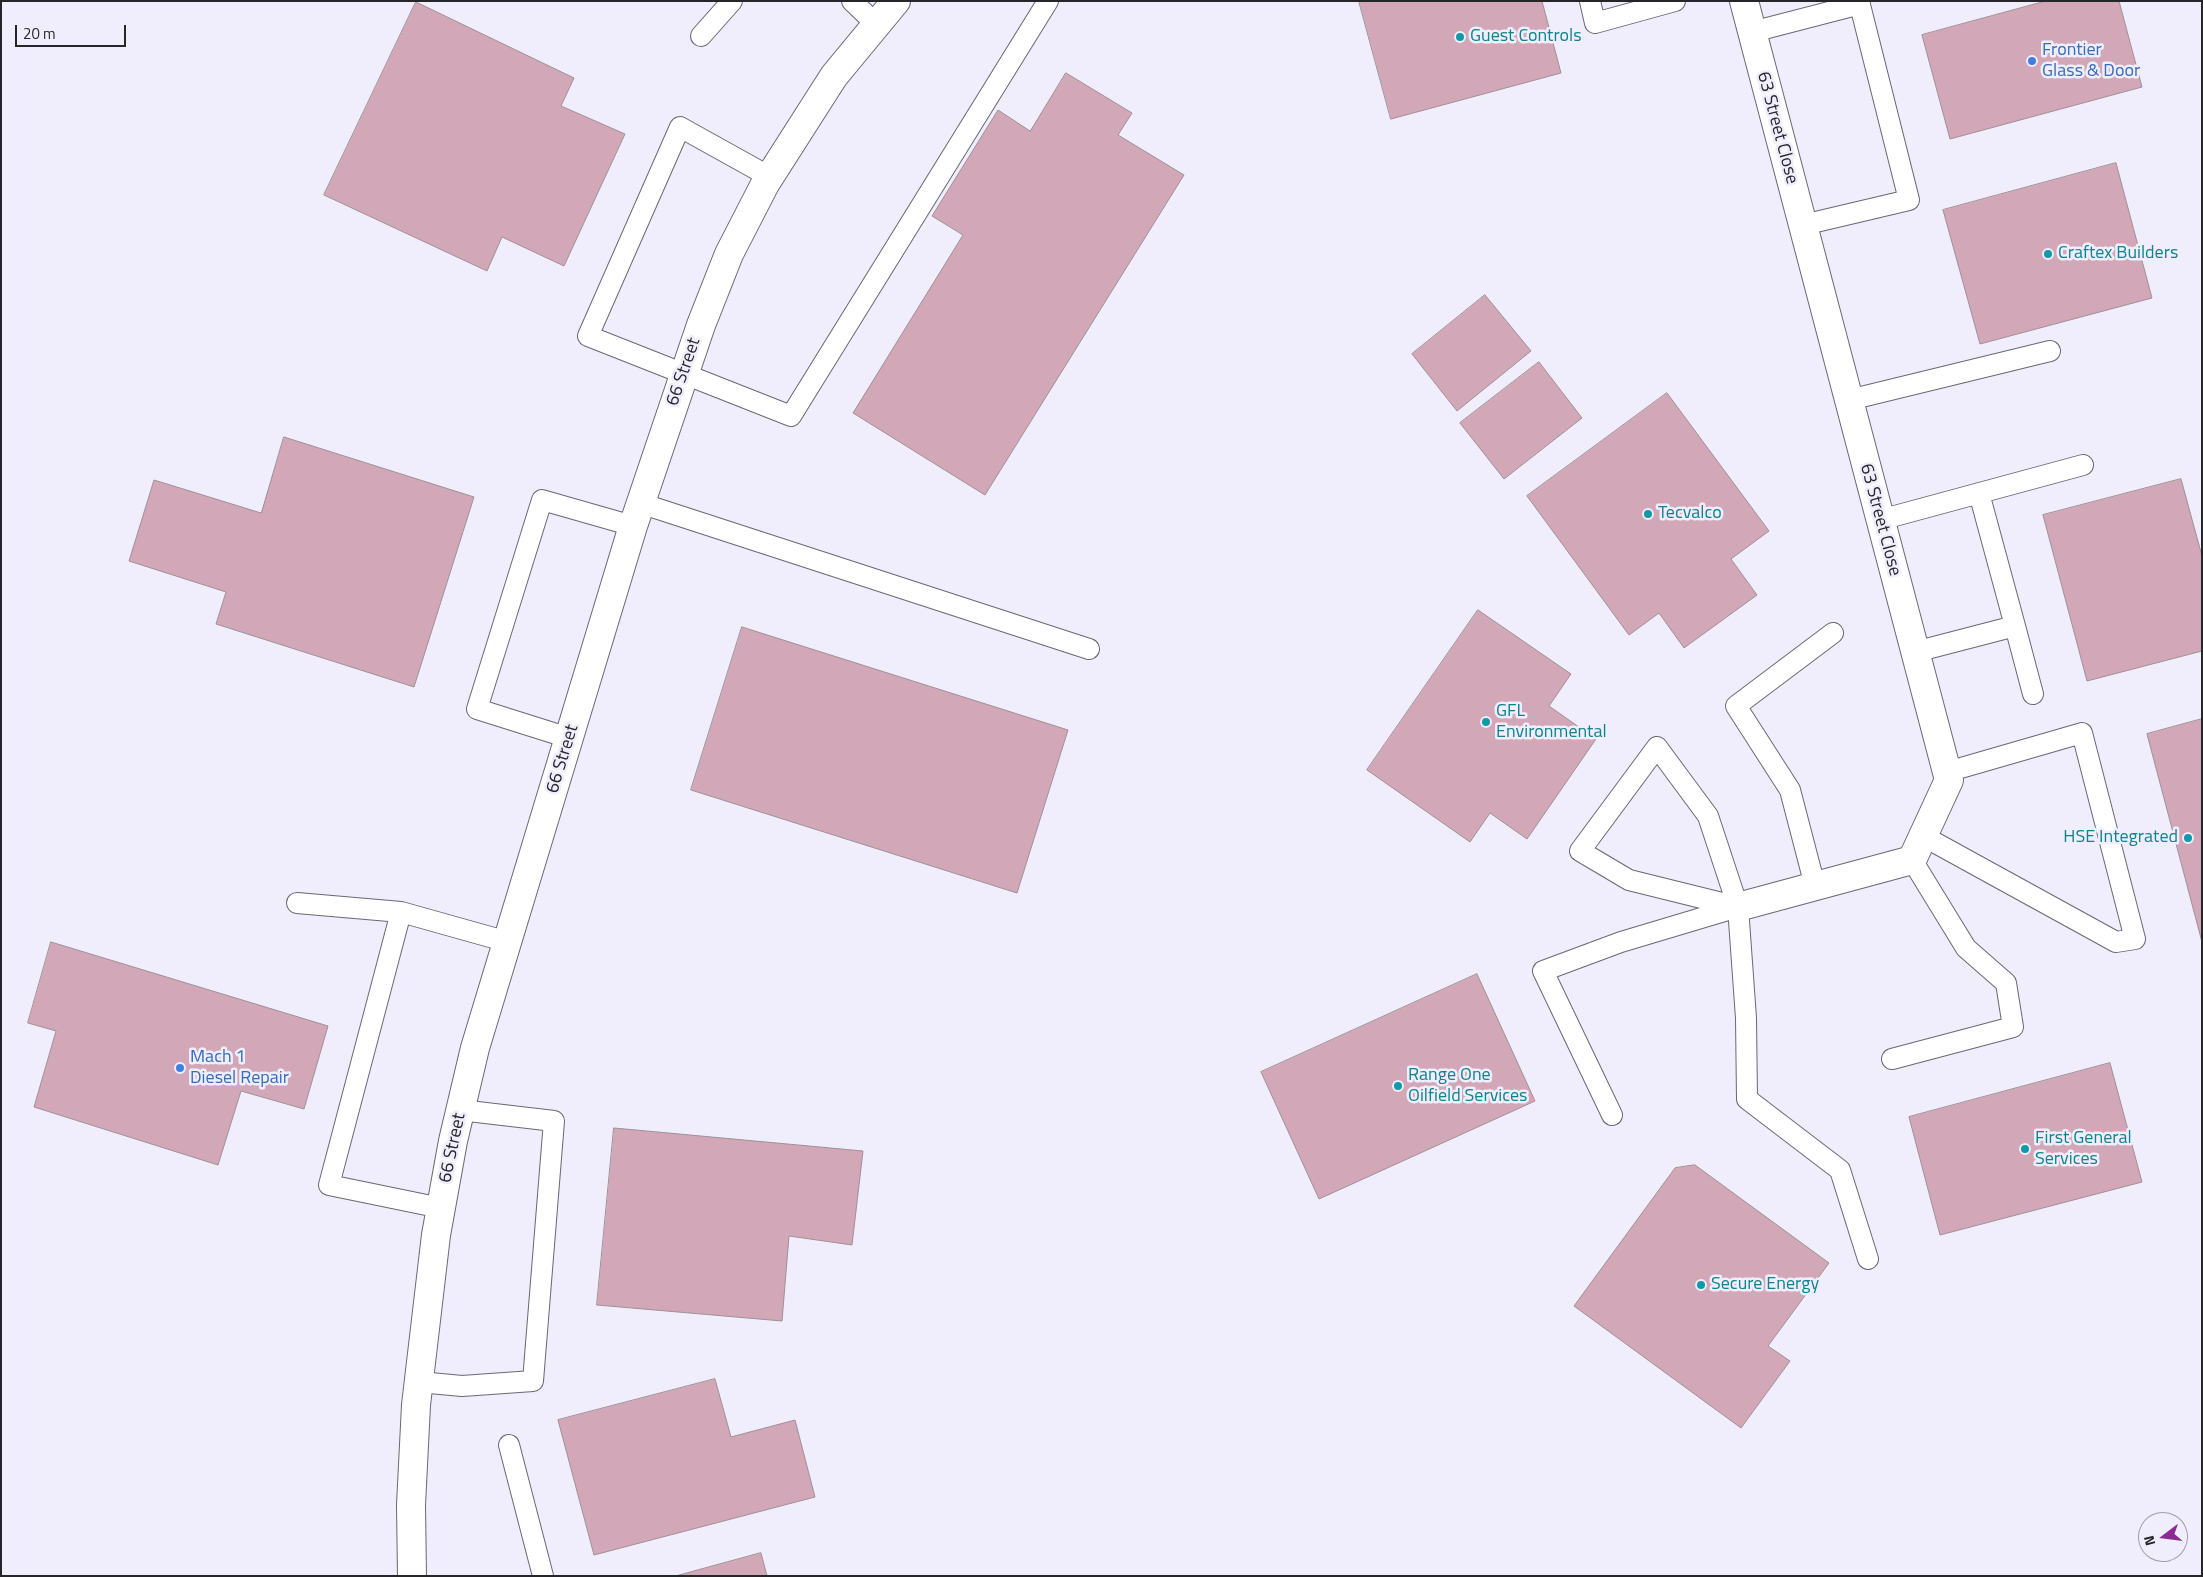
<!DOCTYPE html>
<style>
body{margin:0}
#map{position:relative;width:2203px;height:1577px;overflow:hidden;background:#f0eefc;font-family:"Titillium Web",sans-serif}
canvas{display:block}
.frame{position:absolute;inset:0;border:2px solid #26262a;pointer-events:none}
.north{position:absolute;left:2138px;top:1512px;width:50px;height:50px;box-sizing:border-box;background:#f0eefc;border:1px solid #9f9ea8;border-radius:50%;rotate:255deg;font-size:14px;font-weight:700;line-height:20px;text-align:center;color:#26262a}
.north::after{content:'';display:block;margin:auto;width:18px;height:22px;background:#8c2b94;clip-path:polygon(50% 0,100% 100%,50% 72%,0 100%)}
.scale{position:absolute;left:15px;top:25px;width:111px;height:22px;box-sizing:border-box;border:2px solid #26262a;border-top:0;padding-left:6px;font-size:15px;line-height:18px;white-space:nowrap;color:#26262a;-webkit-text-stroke:4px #f0eefc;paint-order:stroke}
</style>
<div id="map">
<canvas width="2203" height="1577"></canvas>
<div class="frame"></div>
<div class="north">N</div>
<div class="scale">20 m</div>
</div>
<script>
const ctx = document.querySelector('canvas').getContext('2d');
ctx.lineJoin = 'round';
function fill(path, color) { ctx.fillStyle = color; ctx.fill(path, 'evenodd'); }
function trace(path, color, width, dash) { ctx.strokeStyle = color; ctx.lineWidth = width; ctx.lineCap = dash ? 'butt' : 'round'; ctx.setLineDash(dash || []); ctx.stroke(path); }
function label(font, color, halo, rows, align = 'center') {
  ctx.font = font + ' "Titillium Web",sans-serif'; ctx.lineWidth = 5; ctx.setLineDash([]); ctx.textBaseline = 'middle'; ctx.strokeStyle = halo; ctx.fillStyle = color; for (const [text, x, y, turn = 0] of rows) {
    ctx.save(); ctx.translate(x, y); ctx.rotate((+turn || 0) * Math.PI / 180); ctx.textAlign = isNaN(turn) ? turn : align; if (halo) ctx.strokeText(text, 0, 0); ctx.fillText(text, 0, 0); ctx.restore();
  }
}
const building = new Path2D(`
 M1359 1H1542L1561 73 1391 119Z
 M2046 1H2119L2142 87 1950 139 1922 35Z
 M416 2 574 78 561 106 625 134 564 266 502 237 487 271 324 195Z
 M1066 73 1132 113 1118 135 1184 175 985 495 853 413 963 235 932 216 998 110 1030 131Z
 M2116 163 2152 298 1980 344 1943 210Z
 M1485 295 1531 351 1457 411 1412 354Z
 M1539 362 1582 418 1504 479 1460 423Z
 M1667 393 1769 531 1731 559 1757 595 1684 648 1659 613 1629 635 1527 496Z
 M284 437 474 497 414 687 216 624 226 592 129 561 154 480 261 513Z
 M2181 479 2202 556V651L2087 681 2043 515Z
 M1478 610 1571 674 1549 706 1596 739 1527 839 1490 813 1470 842 1367 770Z
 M742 627 1068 730 1017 893 691 790Z
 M2202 719V942L2147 734Z
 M51 942 328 1026 304 1109 241 1091 218 1165 34 1107 56 1031 28 1023Z
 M1477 974 1535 1101 1319 1199 1261 1072Z
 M2110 1063 2142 1182 1940 1235 1909 1117Z
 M614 1128 863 1151 852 1245 789 1236 782 1321 597 1305Z
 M1695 1165 1829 1263 1768 1346 1790 1361 1741 1428 1574 1306 1675 1168Z
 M715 1379 731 1437 795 1420 815 1497 594 1555 558 1420Z
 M761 1553 767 1576H676Z`);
fill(building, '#d2a7b7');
trace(building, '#9e9095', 1);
const service = new Path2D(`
 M852 1 877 25
 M1590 1 1595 23 1675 1
 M1752 32 1860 4
 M701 36 732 1
 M770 177 680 127 588 336 791 416 1048 1
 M1803 225 1909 200 1859 1
 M1849 400 2050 351
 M640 503 1089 649
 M1880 520 2083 465
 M2015 626 2033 694
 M1915 652 2015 626 1979 493
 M569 738 477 709 542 500 633 526
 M1923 836 2116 942 2135 939 2082 733 1947 772
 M1815 886 1790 790 1736 706 1833 633
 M297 903 401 912
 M1738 907 1629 880 1580 851 1657 747 1708 816 1738 907 1746 1018 1747 1099 1840 1170 1868 1259
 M1892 1059 2013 1027 2006 983 1966 948 1912 860
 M1612 1115 1543 971 1621 942 1738 907
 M441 1208 329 1185 401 912 508 942
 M419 1382 462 1386 533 1381 554 1121 460 1110
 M509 1445 543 1576`);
const minor = new Path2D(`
 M1738 907 1912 860 1949 780 1744 1
 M412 1576 411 1505 416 1405 436 1235 453 1141 475 1048 633 526 701 325 729 254 765 184 834 76 896 1`);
trace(service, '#696873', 22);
trace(minor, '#696873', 30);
trace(service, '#fff', 20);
trace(minor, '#fff', 28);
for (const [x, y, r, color] of [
 [1460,37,5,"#0f9aa8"],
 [2032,61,5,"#3f7fe0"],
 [2048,254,5,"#0f9aa8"],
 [1648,514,5,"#0f9aa8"],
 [1486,722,5,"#0f9aa8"],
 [2188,838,5,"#0f9aa8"],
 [180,1068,5,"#3f7fe0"],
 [1398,1086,5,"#0f9aa8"],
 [2025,1149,5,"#0f9aa8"],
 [1701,1285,5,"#0f9aa8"]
]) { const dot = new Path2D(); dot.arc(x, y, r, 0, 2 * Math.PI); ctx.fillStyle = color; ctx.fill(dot); trace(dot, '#f0eefc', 2); }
label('18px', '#0d838f', '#f0eefc', [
 ["Guest Controls",1470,37],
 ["Craftex Builders",2058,254],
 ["Tecvalco",1658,514],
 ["GFL",1496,712],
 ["Environmental",1496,733],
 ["HSE Integrated",2178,838,"right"],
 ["Range One",1408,1076],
 ["Oilfield Services",1408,1097],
 ["First General",2035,1139],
 ["Services",2035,1160],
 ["Secure Energy",1711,1285]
], 'left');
label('18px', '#366cbe', '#f0eefc', [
 ["Frontier",2042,51],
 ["Glass & Door",2042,72],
 ["Mach 1",190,1058],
 ["Diesel Repair",190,1079]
], 'left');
label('18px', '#26262a', '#f0eefc', [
 ["63 Street Close",1777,128,75],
 ["66 Street",684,372,-71],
 ["63 Street Close",1880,520,75],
 ["66 Street",563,759,-73],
 ["66 Street",453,1148,-78]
]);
</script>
